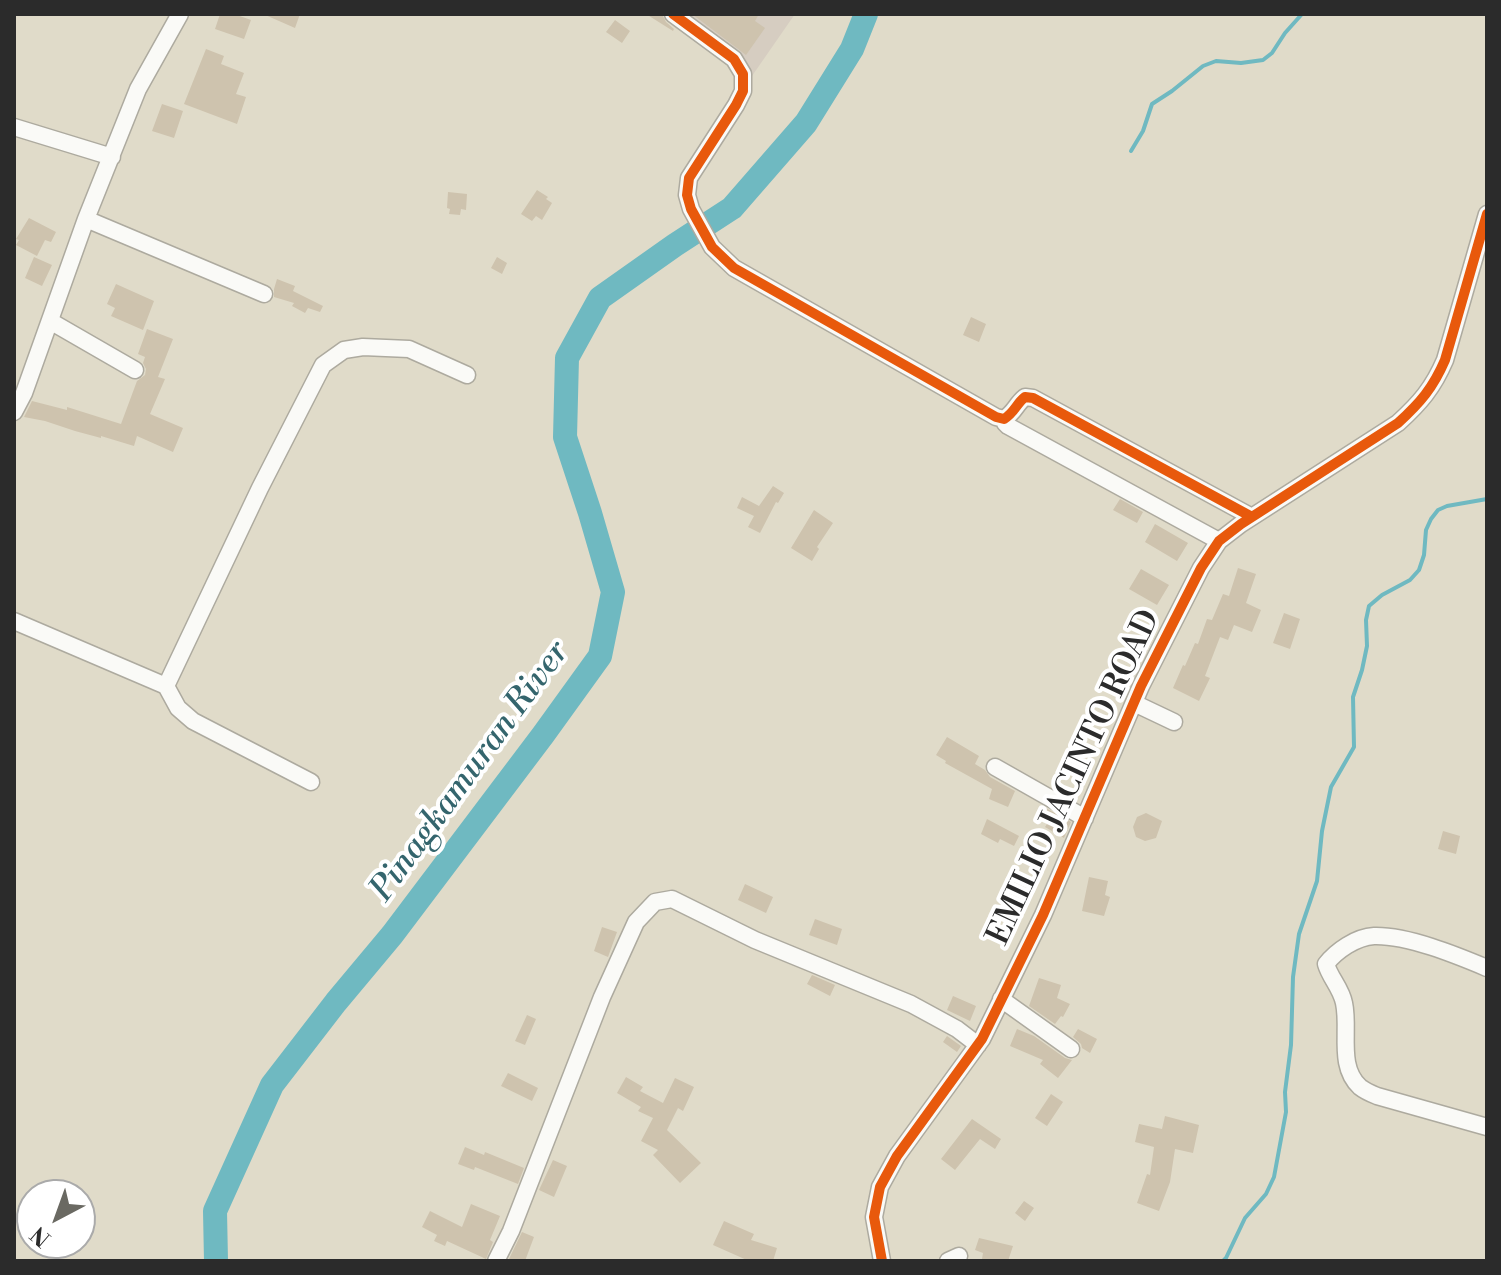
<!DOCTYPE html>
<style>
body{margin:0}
#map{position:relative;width:1501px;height:1275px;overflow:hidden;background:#e0dbc9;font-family:"Libre Bodoni",serif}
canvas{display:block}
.frame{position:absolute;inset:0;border:16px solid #2b2b2b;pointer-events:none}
.north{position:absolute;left:16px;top:1179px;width:80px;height:80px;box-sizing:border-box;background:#fff;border:2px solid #aaa;border-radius:50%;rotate:221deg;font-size:22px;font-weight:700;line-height:32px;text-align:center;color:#2b2b2b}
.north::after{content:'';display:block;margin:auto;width:28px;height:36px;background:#6a6962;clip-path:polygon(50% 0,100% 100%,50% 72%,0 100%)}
</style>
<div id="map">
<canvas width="1501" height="1275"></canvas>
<div class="frame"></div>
<div class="north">N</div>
</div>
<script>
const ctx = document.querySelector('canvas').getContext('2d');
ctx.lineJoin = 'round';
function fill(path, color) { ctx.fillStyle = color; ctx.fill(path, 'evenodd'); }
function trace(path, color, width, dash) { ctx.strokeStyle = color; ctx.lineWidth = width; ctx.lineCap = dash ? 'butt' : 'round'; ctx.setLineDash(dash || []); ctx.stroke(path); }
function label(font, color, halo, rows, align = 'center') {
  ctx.font = font + ' "Libre Bodoni",serif'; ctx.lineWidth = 8; ctx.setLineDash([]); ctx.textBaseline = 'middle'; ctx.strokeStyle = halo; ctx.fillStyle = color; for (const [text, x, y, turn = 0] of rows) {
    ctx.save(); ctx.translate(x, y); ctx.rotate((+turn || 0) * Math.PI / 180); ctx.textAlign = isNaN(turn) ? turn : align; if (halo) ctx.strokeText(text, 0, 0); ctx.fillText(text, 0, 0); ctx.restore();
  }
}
fill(new Path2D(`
 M663 14H795L752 76Z`), '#d6cdc1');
trace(new Path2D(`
 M1131 151 1143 131 1152 104 1172 91 1203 66 1216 61 1241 63 1263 60 1272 53 1285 33 1302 14
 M1223 1261 1226 1258 1245 1218 1266 1194 1274 1177 1286 1112 1285 1092 1291 1045 1293 977 1299 934 1317 881 1322 831 1331 787 1354 747 1353 697 1362 670 1367 646 1366 620 1369 606 1382 595 1410 580 1419 570 1424 555 1426 530 1431 519 1438 510 1447 506 1487 499`), '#6fb9c1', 4);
trace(new Path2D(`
 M216 1261 215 1211 272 1085 336 1002 392 935 543 735 600 656 613 592 590 513 565 437 567 358 600 298 675 245 732 208 806 123 852 49 866 14`), '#6fb9c1', 24);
fill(new Path2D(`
 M220 14H234L251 20 244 39 215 29Z
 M263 14H300L295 28Z
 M646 14H662L666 22 674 29 673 31Z
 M692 14H759L755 21 765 28 746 55Z
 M615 20 630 31 622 43 606 32Z
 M206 49 224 56 221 64 244 73 236 94 246 97 237 124 184 104Z
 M162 104 183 111 174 138 152 131Z
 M537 190 548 197 546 199 552 203 542 220 536 216 532 221 521 214Z
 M448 192 467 194 466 210 461 209 460 215 449 214 450 209 447 208Z
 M29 218 56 232 51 242 45 240 37 256 16 245 19 240 16 239Z
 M34 257 52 265 42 286 25 278Z
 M497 257 507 263 502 274 491 268Z
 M277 279 295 286 293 291 323 306 320 312 308 308 305 313 292 306 294 303 274 297V289Z
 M116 284 154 301 143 330 111 316 115 308 107 304Z
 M971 317 986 324 979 342 963 335Z
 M147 329 173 339 158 377 165 379 150 414 183 428 173 452 137 436 134 446 101 436V438L75 431 45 421 24 417 32 401 67 410V407L121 424 137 381 145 375 146 369 143 363 145 357 138 354Z
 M773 486 784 493 778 503 776 502 760 533 748 527 754 516 737 508 742 497 759 506Z
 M1120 499 1143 512 1137 523 1113 510Z
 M814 510 833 523 817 547 819 549 812 561 791 548Z
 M1155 524 1188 543 1177 561 1145 542Z
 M1238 568 1256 574 1246 603 1261 610 1252 632 1234 625 1228 640 1220 637 1205 676 1210 678 1199 701 1173 688 1183 665 1185 666 1195 643 1198 644 1207 619 1212 620 1223 594 1229 596Z
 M1141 569 1169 585 1157 605 1129 589Z
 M1284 613 1300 619 1290 649 1273 643Z
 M947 737 979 756 975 764 985 770 990 777 1015 791 1008 807 989 799 992 789 945 763 946 761 936 755Z
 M1042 806 1071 822 1064 838 1045 827 1047 824 1039 819 1040 816 1037 814Z
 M1146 813 1162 821 1156 838 1145 841 1136 837 1133 827 1137 817Z
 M987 819 1019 836 1014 846 1000 839 998 843 981 834Z
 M1443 831 1460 836 1456 854 1438 849Z
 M1089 877 1108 881 1105 895 1110 897 1104 916 1082 911Z
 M745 884 773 897 766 913 738 900Z
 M815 919 842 929 837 945 809 935Z
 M602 927 617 932 608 957 594 951Z
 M812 975 835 985 830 996 807 984Z
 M1039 978 1061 985 1057 998 1070 1004 1063 1017 1061 1016 1055 1024 1029 1006Z
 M953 996 976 1006 970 1021 947 1010Z
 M527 1015 536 1019 525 1045 515 1041Z
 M1017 1029 1034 1036 1065 1058 1072 1060 1058 1078 1040 1064 1043 1060 1010 1046Z
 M1078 1029 1097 1039 1090 1053 1082 1048 1081 1044 1073 1037Z
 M947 1036 961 1046 957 1052 943 1042Z
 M508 1073 538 1088 532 1101 501 1086Z
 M626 1077 643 1087 640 1091 663 1103 675 1078 694 1087 683 1111 678 1108 667 1130 701 1163 680 1183 653 1155 658 1150 641 1141 653 1118 638 1111 641 1107 617 1093Z
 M1051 1094 1063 1102 1047 1126 1035 1118Z
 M1165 1116 1199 1125 1193 1153 1175 1149 1170 1182 1159 1211 1137 1203 1147 1174 1150 1175 1154 1147 1135 1142 1139 1124 1162 1129Z
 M972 1119 1001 1139 995 1149 980 1139 955 1170 941 1159Z
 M465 1147 484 1155 485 1152 524 1168 518 1184 475 1167 474 1170 458 1164Z
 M553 1160 567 1166 554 1197 539 1190Z
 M1024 1201 1034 1208 1025 1221 1015 1213Z
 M471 1204 500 1216 490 1240 493 1242 486 1259 447 1241 445 1246 434 1241 437 1235 422 1227 430 1211 462 1227Z
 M724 1221 754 1234 751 1240 777 1248 773 1261H749L713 1245Z
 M522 1232 534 1237 525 1261H515L509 1259Z
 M979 1238 1013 1246 1008 1261H987L982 1259 983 1253 975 1250Z`), '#cec3ae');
const minor = new Path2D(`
 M673 14 734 59 743 74V91L736 105 689 178 687 195 691 209 712 247 734 268 996 417 1004 419C1015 412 1016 404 1025 397L1033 398 1252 517
 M14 127 112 157
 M86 219 264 294
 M50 321 135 370
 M14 412 24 393 86 219 138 89 180 14
 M1004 419 1005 423 1008 426 1219 541
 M14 621 166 686 260 488 323 365 344 350 363 347 409 349 467 375
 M166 686 178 708 193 721 311 782
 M1134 703 1174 722
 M995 767 1085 818
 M1487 968C1456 955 1407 935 1374 936 1356 937 1336 951 1326 964 1330 978 1341 988 1344 1003 1350 1030 1337 1066 1360 1087 1365 1091 1372 1094 1377 1096L1487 1127
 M1001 999 1071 1049
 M496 1261 511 1231 602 997 636 922 655 902 672 899 755 940 911 1004 957 1029 978 1045
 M882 1261 874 1217 880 1187 897 1156 982 1039 1043 915 1141 686 1201 568 1219 541 1241 524 1398 423C1420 403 1433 388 1445 360L1487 214
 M948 1261 959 1256`);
trace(minor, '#adaa9f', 19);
trace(new Path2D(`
 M1130 654 1137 658`), '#d0cfcb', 2, [2, 6]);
trace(minor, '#fafaf7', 16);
trace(new Path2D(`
 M673 14 734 59 743 74V91L736 105 689 178 687 195 691 209 712 247 734 268 996 417 1004 419C1015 412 1016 404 1025 397L1033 398 1252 517
 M882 1261 874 1217 880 1187 897 1156 982 1039 1043 915 1141 686 1201 568 1219 541 1241 524 1398 423C1420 403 1433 388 1445 360L1487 214`), '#e8590c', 10);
label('32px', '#2b2b2b', '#fff', [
 ["EMILIO JACINTO ROAD",1075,778,-65]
]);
label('italic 34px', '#34656d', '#fff', [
 ["Pinagkamuran River",471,772,-54]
]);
</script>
